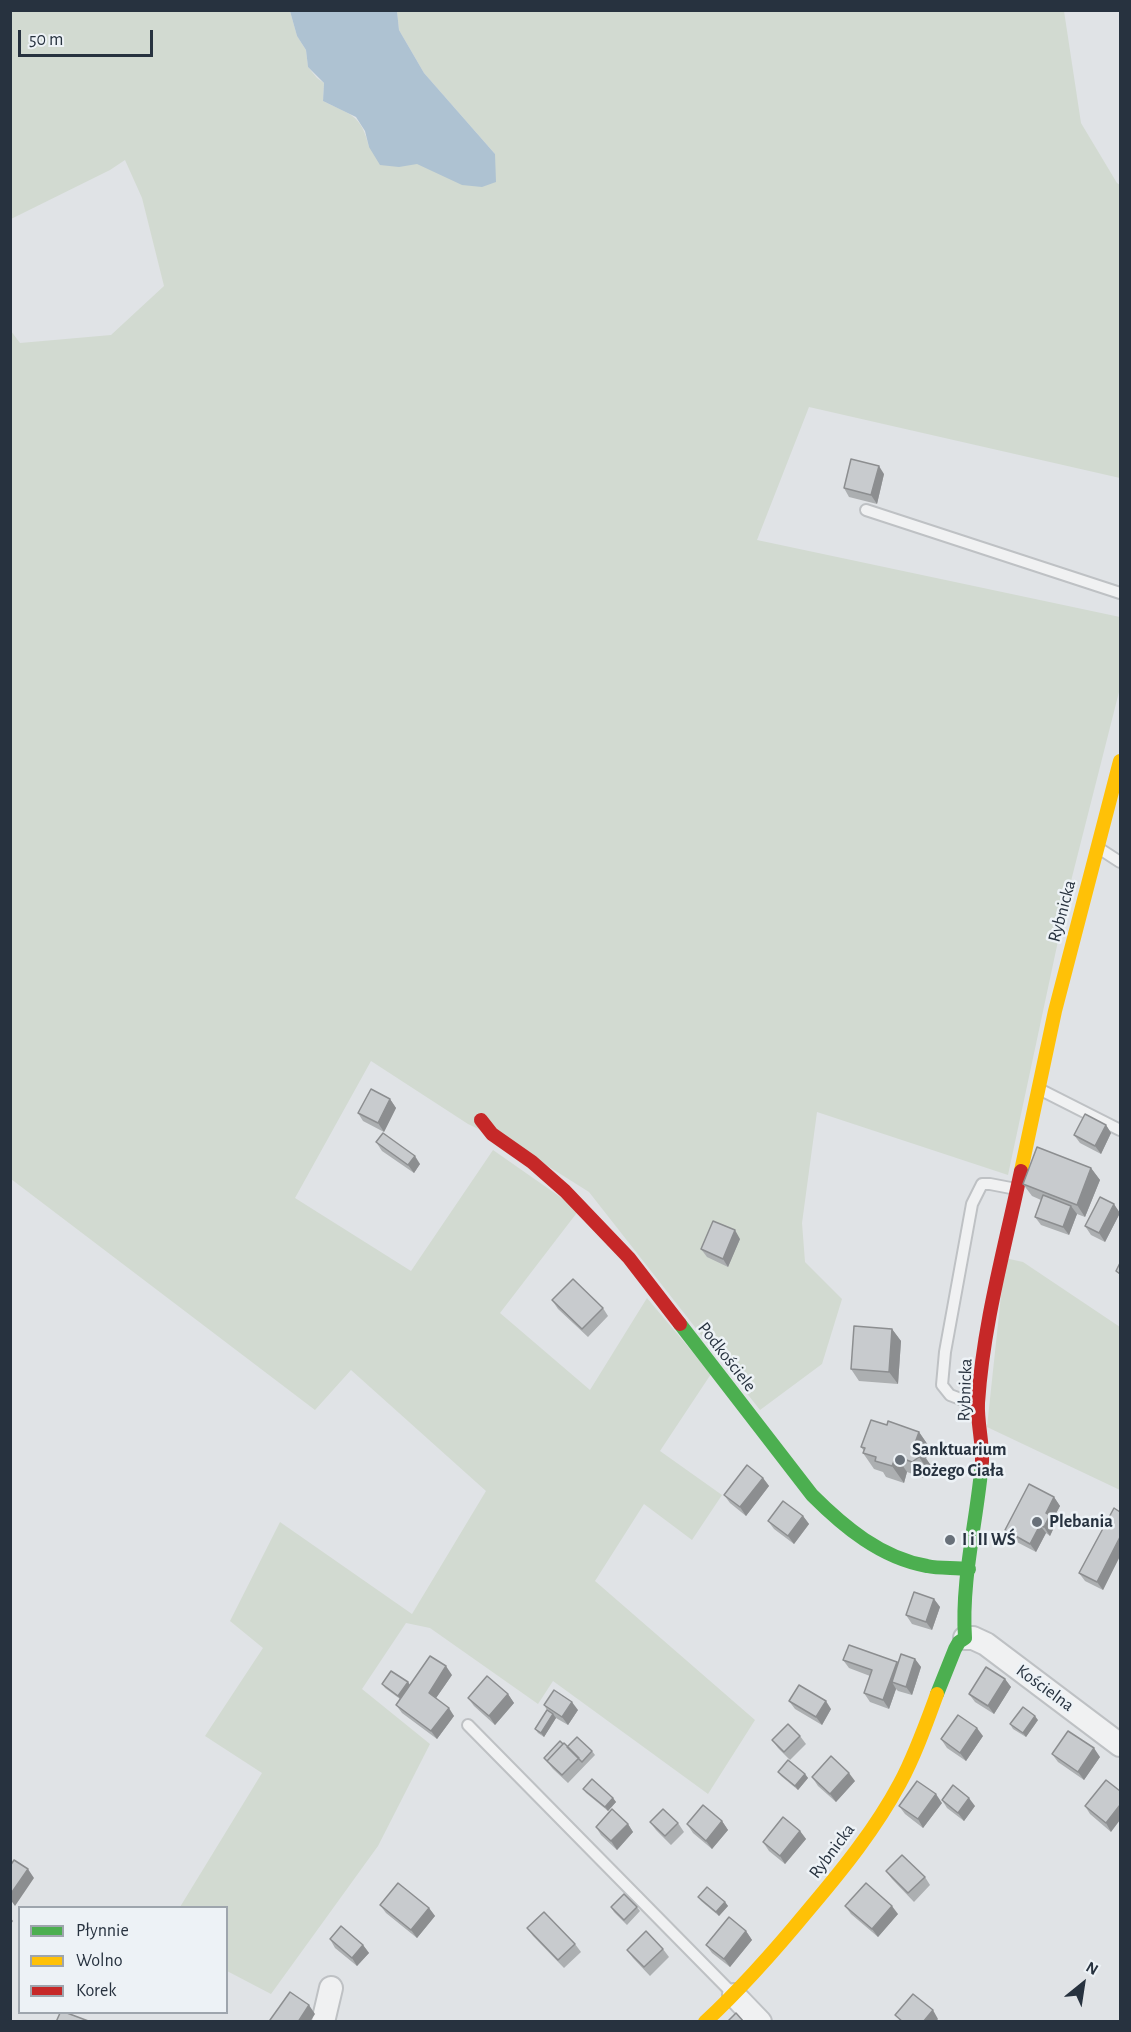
<!DOCTYPE html>
<meta charset="utf-8">
<style>
body{margin:0}
#map{position:relative;width:1131px;height:2032px;overflow:hidden;background:#e0e3e6;font-family:"Alegreya Sans",sans-serif}
canvas{display:block}
.frame{position:absolute;inset:0;border:12px solid #27323f;pointer-events:none}
.legend{position:absolute;left:18px;top:1906px;width:210px;height:108px;box-sizing:border-box;background:#edf2f6;border:2px solid #9ea5ad;margin:0;padding:8px 10px;list-style:none;font-size:18px;color:#27323f}
.legend li{display:flex;align-items:center;gap:12px;height:30px}
.legend b{width:30px;border:2px solid #9ea5ad}
.north{position:absolute;left:1053px;top:1954px;width:60px;height:60px;-webkit-text-stroke:4px #edf2f6;paint-order:stroke;rotate:30deg;font-size:16px;font-weight:700;line-height:24px;text-align:center;color:#27323f}
.north::after{content:'';display:block;margin:auto;width:21px;height:27px;background:#27323f;clip-path:polygon(50% 0,100% 100%,50% 72%,0 100%)}
.scale{position:absolute;left:18px;top:30px;width:135px;height:27px;box-sizing:border-box;border:3px solid #27323f;border-top:0;padding-left:8px;font-size:18px;line-height:21px;white-space:nowrap;color:#27323f;-webkit-text-stroke:4px #edf2f6;paint-order:stroke}
</style>
<div id="map">
<canvas width="1131" height="2032"></canvas>
<div class="frame"></div>
<ul class="legend">
<li><b style="height:8px;background:#4caf50"></b>Płynnie</li>
<li><b style="height:8px;background:#ffc107"></b>Wolno</li>
<li><b style="height:8px;background:#c62828"></b>Korek</li>
</ul>
<div class="north">N</div>
<div class="scale">50 m</div>
</div>
<script>
const ctx = document.querySelector('canvas').getContext('2d');
ctx.lineJoin = 'round';
function fill(path, color) { ctx.fillStyle = color; ctx.fill(path, 'evenodd'); }
function trace(path, color, width, dash) { ctx.strokeStyle = color; ctx.lineWidth = width; ctx.lineCap = dash ? 'butt' : 'round'; ctx.setLineDash(dash || []); ctx.stroke(path); }
function label(font, color, halo, rows, align = 'center') {
  ctx.font = font + ' "Alegreya Sans",sans-serif'; ctx.lineWidth = 5; ctx.setLineDash([]); ctx.textBaseline = 'middle'; ctx.strokeStyle = halo; ctx.fillStyle = color; for (const [text, x, y, turn = 0] of rows) {
    ctx.save(); ctx.translate(x, y); ctx.rotate((+turn || 0) * Math.PI / 180); ctx.textAlign = isNaN(turn) ? turn : align; if (halo) ctx.strokeText(text, 0, 0); ctx.fillText(text, 0, 0); ctx.restore();
  }
}
fill(new Path2D(`
 M10 11H290L297 36 306 50 308 67 317 78 324 83 323 101C351 115 361 114 369 147L495 154 424 73 399 30 397 11H1064L1081 123 1117 183 1120 185V478L809 407 757 540 1120 617V688L1070 885 1008 1175 817 1112 802 1223 805 1262 842 1299 822 1364 760 1410 589 1192 519 1148 468 1124 371 1061 295 1198 411 1271 493 1150 579 1210 500 1313 590 1390 647 1298 711 1374 660 1451 722 1495 692 1540 644 1504 595 1581 755 1720 708 1794 553 1681 538 1704 430 1628 406 1623 362 1689 430 1744 378 1846 271 1994 227 1971 226 1908 180 1907 262 1773 205 1736 263 1648 230 1621 280 1522 412 1614 486 1491 351 1370 315 1410 11 1179V331L20 343 111 335 164 286 142 198 125 160 110 170 11 219Z
 M1005 1258 1023 1262 1120 1327V1490L987 1427Z`), '#d2dad1');
fill(new Path2D(`
 M290 11H397L399 30 424 73 495 154 496 182 482 187 462 185 417 164 399 167 380 165 369 147 365 131 356 117 323 101 324 83 308 67 306 50 297 36Z`), '#aec2d2');
const lane = new Path2D(`
 M866 510 1120 593
 M1100 849 1120 862
 M1041 1090 1120 1130
 M976 1405 950 1395 942 1385 945 1352 972 1204 982 1184H990L1016 1189
 M468 1725 731 1992`);
const street = new Path2D(`
 M965 1638H973L986 1644 1120 1745
 M734 1995 760 2022
 M323 2022 331 1988`);
trace(lane, '#bec1c4', 14);
trace(street, '#bec1c4', 26);
trace(lane, '#f0f1f2', 10);
trace(street, '#f0f1f2', 22);
trace(new Path2D(`
 M680 1324 812 1495C844 1527 881 1558 927 1566 940 1569 955 1567 969 1569
 M937 1694 955 1649 959 1642 965 1638C961 1580 977 1521 982 1462`), '#4caf50', 14);
trace(new Path2D(`
 M1021 1171 1055 1011 1120 761
 M705 2022C743 1987 777 1948 810 1908 843 1869 876 1828 900 1783 915 1755 926 1724 937 1694`), '#ffc107', 14);
trace(new Path2D(`
 M481 1120 492 1134 532 1162 565 1191 629 1258 680 1324
 M982 1462C983 1442 977 1423 978 1403 983 1325 1005 1247 1021 1171`), '#c62828', 14);
fill(new Path2D(`
 M884 474 877 504 849 497 844 488Z
 M390 1099 396 1108 384 1132 363 1121 358 1113Z
 M1106 1125 1111 1133 1101 1154 1080 1143 1074 1135Z
 M376 1142 420 1164 414 1173 382 1151Z
 M1091 1168 1100 1180 1085 1217 1077 1214 1069 1235 1041 1225 1035 1217 1041 1200 1032 1196 1023 1184Z
 M1120 1213 1105 1242 1091 1235 1085 1226Z
 M740 1239 728 1267 707 1257 701 1249Z
 M552 1300 603 1308 608 1316 588 1337 558 1309Z
 M892 1329 901 1341 898 1384 859 1381 851 1369Z
 M887 1425 919 1432 930 1448 926 1459 932 1467 930 1473 924 1478 907 1472 904 1483 886 1477 883 1472 874 1469 863 1453 864 1451 861 1447Z
 M763 1478 769 1486 746 1516 730 1503 724 1495Z
 M1054 1497 1060 1506 1053 1519 1056 1523 1050 1536 1046 1533 1036 1552 1011 1539 1005 1530Z
 M1120 1512V1556L1103 1590 1085 1581 1079 1573Z
 M803 1516 809 1524 794 1544 774 1529 768 1521Z
 M934 1599 940 1607 932 1630 912 1624 906 1615Z
 M915 1659 921 1667 912 1695 898 1691 896 1689 889 1709 870 1702 864 1693 870 1676 849 1668 843 1660 897 1662 898 1664Z
 M452 1675 436 1698 454 1716 437 1739 402 1713 396 1705 400 1699 385 1688 382 1684 408 1682 410 1685Z
 M1005 1679 1011 1687 994 1714 975 1702 969 1694Z
 M508 1694 514 1703 495 1725 474 1706 468 1698Z
 M789 1701 831 1709 822 1725 795 1709Z
 M544 1705 578 1710 568 1725 556 1718 544 1737 538 1733 535 1729 547 1710Z
 M1038 1720 1026 1737 1013 1729 1010 1724Z
 M800 1736 806 1744 790 1760 778 1748 772 1740Z
 M983 1736 966 1761 947 1748 941 1739Z
 M592 1751 595 1755 568 1783 553 1769 544 1758Z
 M1052 1754 1100 1757 1084 1780 1058 1762Z
 M778 1772 805 1774 808 1778 798 1790 781 1776Z
 M812 1777 855 1781 836 1802 818 1786Z
 M1106 1780 1111 1832 1090 1814 1085 1806Z
 M583 1789 613 1798 616 1802 608 1811 586 1793Z
 M942 1800 975 1806 964 1821 947 1808Z
 M942 1803 923 1828 905 1814 899 1806Z
 M722 1821 728 1830 712 1849 693 1833 687 1824Z
 M650 1822 678 1823 684 1832 671 1845 656 1830Z
 M628 1824 633 1832 617 1850 601 1835 596 1827Z
 M800 1831 806 1839 785 1864 769 1851 763 1842Z
 M886 1871 925 1877 930 1885 914 1902 892 1879Z
 M698 1897 725 1902 728 1906 719 1916 701 1901Z
 M380 1905 429 1908 435 1916 417 1938 386 1913Z
 M845 1906 898 1914 878 1937 851 1914Z
 M611 1907H637L640 1911 627 1925 614 1912Z
 M527 1928 575 1944 581 1952 564 1968 533 1936Z
 M746 1931 752 1940 730 1967 712 1953 706 1945Z
 M330 1939 363 1945 369 1953 357 1966 335 1948Z
 M663 1949 669 1957 650 1976 633 1958 627 1950Z`), '#acafb1');
fill(new Path2D(`
 M879 466 884 474 877 504 871 495Z
 M390 1099 396 1108 384 1132 378 1123Z
 M1106 1125 1111 1133 1101 1154 1095 1146Z
 M415 1156 420 1164 414 1173 408 1165Z
 M1091 1168 1100 1180 1085 1217 1077 1205Z
 M1114 1204 1120 1213 1105 1242 1099 1233Z
 M1071 1206 1077 1214 1069 1235 1063 1227Z
 M735 1230 740 1239 728 1267 723 1259Z
 M892 1329 901 1341 898 1384 889 1372Z
 M919 1432 930 1448 926 1459 915 1443Z
 M921 1451 932 1467 930 1473 919 1457Z
 M896 1456 907 1472 904 1483 892 1466Z
 M763 1478 769 1486 746 1516 740 1507Z
 M1054 1497 1060 1506 1053 1519 1056 1523 1050 1536 1044 1527 1046 1513Z
 M803 1516 809 1524 794 1544 788 1536Z
 M1040 1525 1046 1533 1036 1552 1030 1544Z
 M1120 1537V1556L1103 1590 1097 1582Z
 M934 1599 940 1607 932 1630 926 1622Z
 M915 1659 921 1667 912 1695 906 1687Z
 M897 1662 903 1671 892 1682 896 1689 889 1709 883 1700Z
 M446 1666 452 1675 434 1701 429 1693Z
 M1005 1679 1011 1687 994 1714 988 1706Z
 M408 1682 411 1687 401 1700 398 1696Z
 M508 1694 514 1703 495 1725 489 1716Z
 M826 1701 831 1709 822 1725 816 1717Z
 M572 1702 578 1710 568 1725 562 1717Z
 M449 1708 454 1716 437 1739 431 1731Z
 M553 1714 556 1718 544 1737 541 1733Z
 M1035 1716 1038 1720 1026 1737 1023 1733Z
 M977 1728 983 1736 966 1761 960 1753Z
 M1094 1748 1100 1757 1084 1780 1078 1772Z
 M849 1773 855 1781 836 1802 830 1794Z
 M805 1774 808 1778 798 1790 795 1786Z
 M936 1794 942 1803 923 1828 918 1819Z
 M613 1798 616 1802 608 1811 605 1807Z
 M969 1798 975 1806 964 1821 958 1813Z
 M1120 1805V1820L1111 1832 1106 1823Z
 M722 1821 728 1830 712 1849 706 1841Z
 M628 1824 633 1832 617 1850 611 1841Z
 M800 1831 806 1839 785 1864 780 1856Z
 M28 1869 34 1878 15 1906 10 1899V1895Z
 M725 1902 728 1906 719 1916 716 1912Z
 M892 1906 898 1914 878 1937 872 1929Z
 M429 1908 435 1916 417 1938 411 1930Z
 M10 1917 13 1921 10 1926Z
 M746 1931 752 1940 730 1967 724 1959Z
 M363 1945 369 1953 357 1966 352 1958Z
 M309 2005 315 2014 310 2022H298Z
 M933 2010 938 2019 936 2022H923Z`), '#8c8e90');
const building = new Path2D(`
 M851 459 879 466 871 495 844 488Z
 M371 1089 390 1099 378 1123 358 1113Z
 M1085 1114 1106 1125 1095 1146 1074 1135Z
 M383 1133 415 1156 408 1165 376 1142Z
 M1037 1147 1091 1168 1077 1205 1023 1184Z
 M1043 1195 1071 1206 1063 1227 1035 1217Z
 M1100 1197 1114 1204 1099 1233 1085 1226Z
 M713 1221 735 1230 723 1259 701 1249Z
 M1120 1263V1274L1116 1271Z
 M573 1279 603 1308 582 1329 552 1300Z
 M854 1326 892 1329 889 1372 851 1369Z
 M871 1420 887 1425 888 1421 919 1432 915 1443 921 1451 919 1457 912 1462 896 1456 892 1466 875 1461 876 1457 863 1453 865 1448 861 1447Z
 M747 1465 763 1478 740 1507 724 1495Z
 M1029 1484 1054 1497 1046 1513 1050 1515 1044 1527 1040 1525 1030 1544 1005 1530Z
 M783 1501 803 1516 788 1536 768 1521Z
 M1114 1508 1120 1512V1537L1097 1582 1079 1573Z
 M914 1592 934 1599 926 1622 906 1615Z
 M849 1645 897 1662 883 1700 864 1693 872 1670 843 1660Z
 M901 1654 915 1659 906 1687 892 1682Z
 M430 1656 446 1666 429 1693 449 1708 431 1731 396 1705Z
 M986 1667 1005 1679 988 1706 969 1694Z
 M391 1671 408 1682 398 1696 382 1684Z
 M487 1676 508 1694 489 1716 468 1698Z
 M799 1685 826 1701 816 1717 789 1701Z
 M554 1690 572 1702 562 1717 544 1705Z
 M1023 1707 1035 1716 1023 1733 1010 1724Z
 M547 1710 553 1714 541 1733 535 1729Z
 M958 1715 977 1728 960 1753 941 1739Z
 M788 1724 800 1736 784 1752 772 1740Z
 M1068 1731 1094 1748 1078 1772 1052 1754Z
 M577 1737 592 1751 582 1762 567 1747Z
 M560 1741 563 1744 547 1761 548 1762 544 1758Z
 M564 1743 579 1758 562 1775 547 1761Z
 M831 1756 849 1773 830 1794 812 1777Z
 M788 1760 805 1774 795 1786 778 1772Z
 M592 1779 613 1798 605 1807 583 1789Z
 M1106 1780 1120 1791V1805L1106 1823 1085 1806Z
 M917 1781 936 1794 918 1819 899 1806Z
 M953 1785 969 1798 958 1813 942 1800Z
 M703 1805 722 1821 706 1841 687 1824Z
 M612 1809 628 1824 611 1841 596 1827Z
 M663 1809 678 1823 665 1836 650 1822Z
 M783 1817 800 1831 780 1856 763 1842Z
 M902 1855 925 1877 908 1893 886 1871Z
 M14 1860 28 1869 10 1895V1866Z
 M398 1883 429 1908 411 1930 380 1905Z
 M866 1883 892 1906 872 1929 845 1906Z
 M707 1887 725 1902 716 1912 698 1897Z
 M624 1894 637 1907 624 1920 611 1907Z
 M544 1912 575 1944 558 1960 527 1928Z
 M729 1917 746 1931 724 1959 706 1945Z
 M341 1926 363 1945 352 1958 330 1939Z
 M646 1931 663 1949 644 1967 627 1950Z
 M290 1992 309 2005 298 2022H273L270 2020Z
 M913 1994 933 2010 923 2022H903L895 2015Z
 M60 2013H67L91 2022H56Z
 M736 2013 744 2022H727Z`);
fill(building, '#c8cbce');
trace(building, '#8c8e90', 1.5);
for (const [x, y, r, color] of [
 [900,1460,6,"#687079"],
 [1037,1522,6,"#687079"],
 [950,1540,6,"#687079"]
]) { const dot = new Path2D(); dot.arc(x, y, r, 0, 2 * Math.PI); ctx.fillStyle = color; ctx.fill(dot); trace(dot, '#edf2f6', 2); }
label('18px', '#27323f', '#edf2f6', [
 ["Rybnicka",1062,911,-75],
 ["Podkościele",727,1357,52],
 ["Rybnicka",965,1390,-88],
 ["Kościelna",1045,1688,36],
 ["Rybnicka",832,1851,-53]
]);
label('bold 18px', '#27323f', '#edf2f6', [
 ["Sanktuarium",912,1450],
 ["Bożego Ciała",912,1471],
 ["Plebania",1049,1522],
 ["I i II WŚ",962,1540]
], 'left');
</script>
